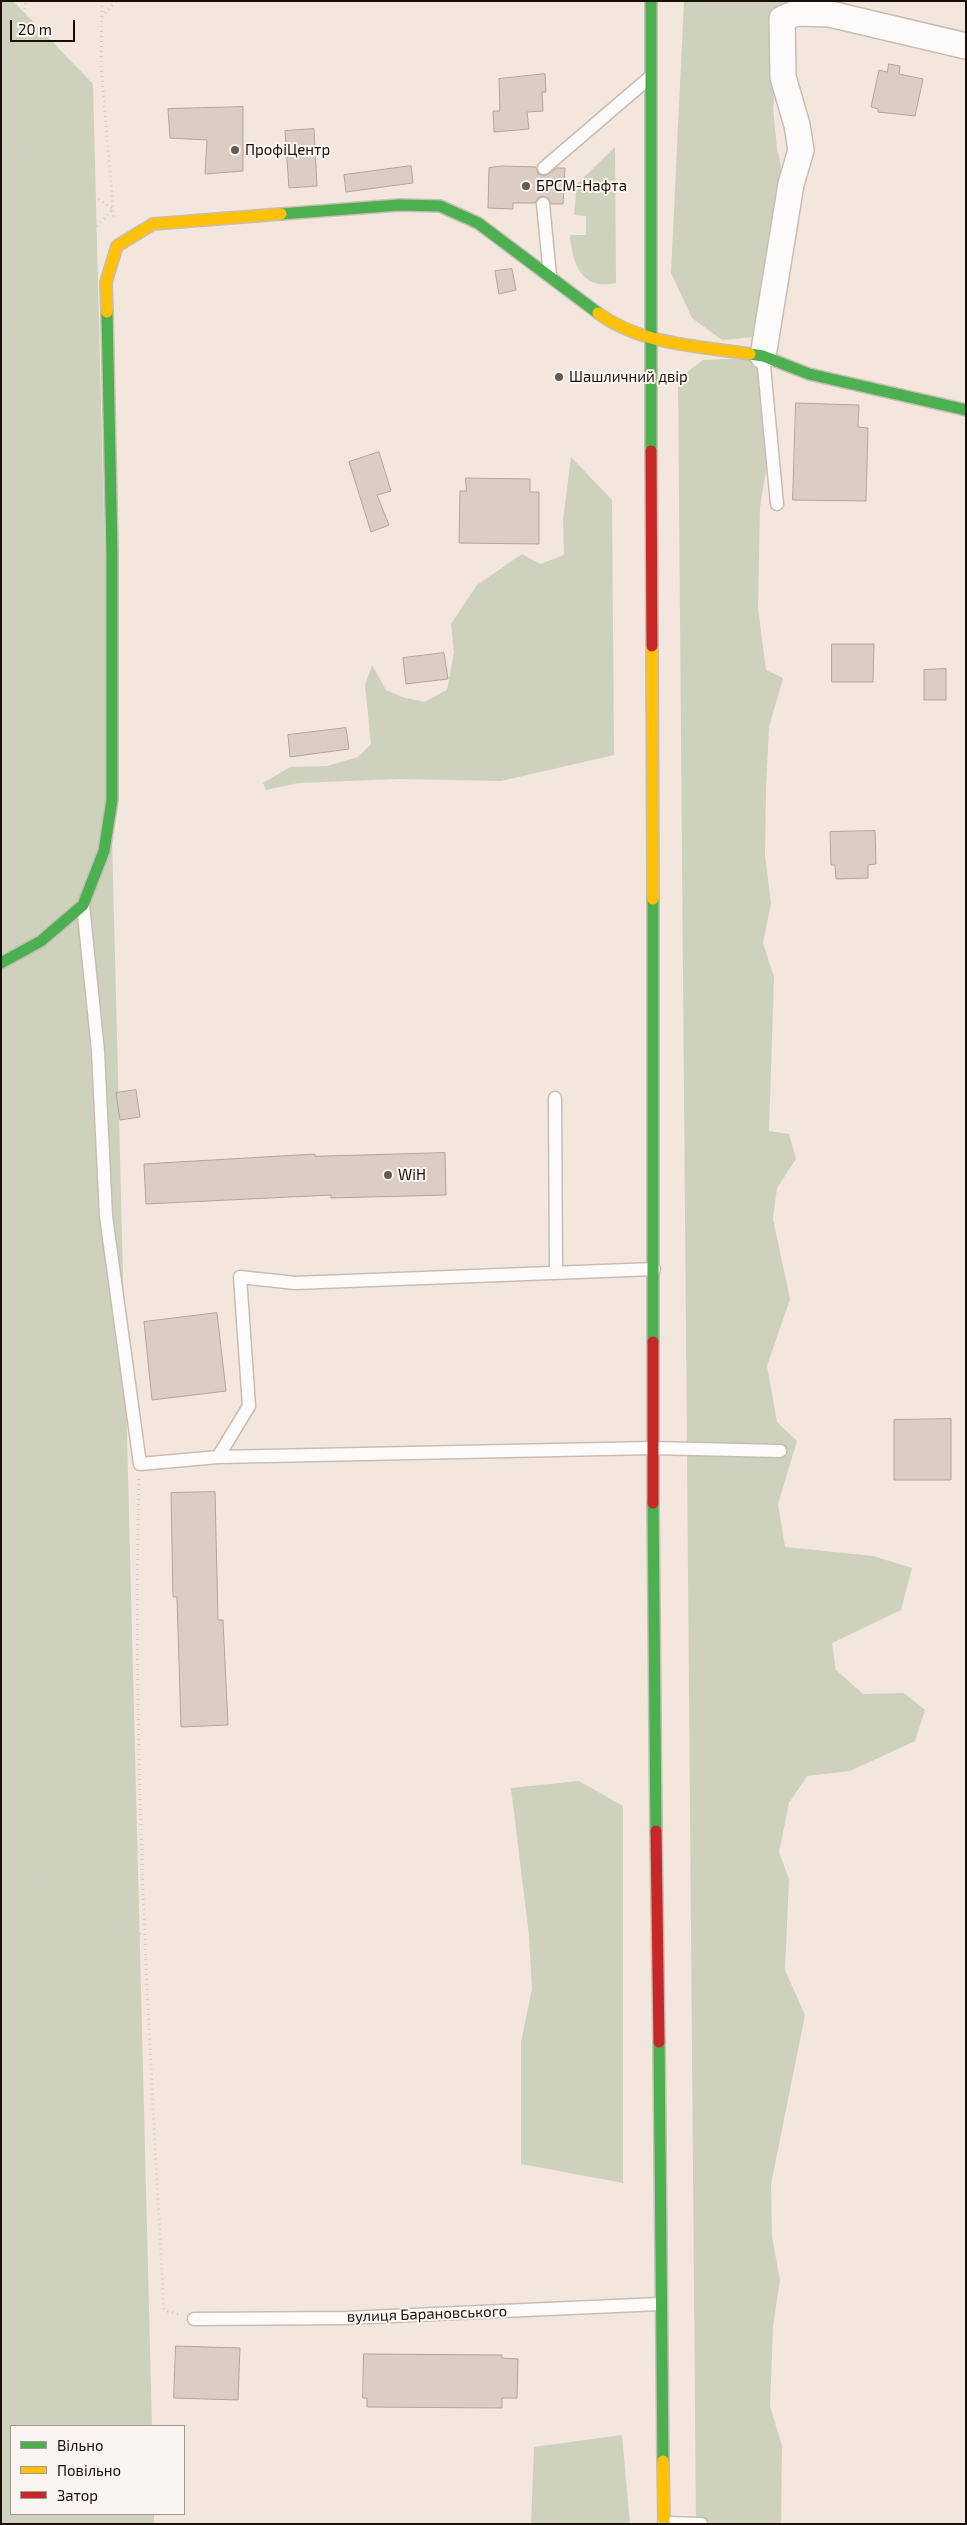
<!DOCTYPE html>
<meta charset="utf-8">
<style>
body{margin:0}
#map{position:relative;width:967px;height:2525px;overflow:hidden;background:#f3e6dd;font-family:"Exo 2",sans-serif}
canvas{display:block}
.frame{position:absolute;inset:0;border:2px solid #190f08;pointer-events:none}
.legend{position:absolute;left:10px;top:2425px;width:175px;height:90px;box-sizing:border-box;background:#fbf5f1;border:1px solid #a19994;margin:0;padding:6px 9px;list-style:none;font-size:15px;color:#190f08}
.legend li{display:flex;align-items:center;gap:10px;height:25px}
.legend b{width:25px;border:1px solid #a19994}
.scale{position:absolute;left:10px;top:20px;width:65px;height:22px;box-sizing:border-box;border:2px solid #190f08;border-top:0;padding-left:6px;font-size:15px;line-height:18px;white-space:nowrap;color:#190f08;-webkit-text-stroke:4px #fbf5f1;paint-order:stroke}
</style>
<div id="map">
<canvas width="967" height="2525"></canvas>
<div class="frame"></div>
<ul class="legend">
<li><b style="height:6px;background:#4caf50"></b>Вільно</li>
<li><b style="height:6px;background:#ffc107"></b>Повільно</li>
<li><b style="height:6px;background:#c62828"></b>Затор</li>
</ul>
<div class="scale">20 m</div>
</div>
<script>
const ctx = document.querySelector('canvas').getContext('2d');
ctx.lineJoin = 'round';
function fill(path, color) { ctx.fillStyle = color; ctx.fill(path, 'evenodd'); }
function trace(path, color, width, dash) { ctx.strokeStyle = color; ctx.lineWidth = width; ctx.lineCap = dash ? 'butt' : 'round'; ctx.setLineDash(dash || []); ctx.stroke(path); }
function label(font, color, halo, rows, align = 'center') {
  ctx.font = font + ' "Exo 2",sans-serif'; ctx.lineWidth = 4; ctx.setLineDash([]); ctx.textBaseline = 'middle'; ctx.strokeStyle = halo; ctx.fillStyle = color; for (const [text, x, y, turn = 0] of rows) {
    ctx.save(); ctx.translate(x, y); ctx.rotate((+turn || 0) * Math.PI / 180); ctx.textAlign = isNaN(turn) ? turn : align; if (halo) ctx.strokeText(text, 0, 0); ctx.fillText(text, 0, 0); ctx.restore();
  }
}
fill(new Path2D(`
 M1 1H13L93 84 152 2426H11V2514H154V2524H1Z
 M684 1H789L773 108 777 149 791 206 775 325 753 337 722 340 692 318 671 273Z
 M615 147 616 283C582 291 572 264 570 235H586V216L574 215 577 184Z
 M752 358 770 375 767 464 760 507 758 608 766 670 783 678 769 727 766 789 765 855 771 903 763 943 774 977 769 1131 789 1134 796 1159 777 1188 773 1219 790 1299 767 1366 777 1422 797 1441 778 1504 785 1547 873 1556 912 1568 901 1610 832 1643 836 1670 863 1694 904 1693 925 1710 915 1741 850 1771 807 1776 789 1803 779 1852 789 1879 785 1970 805 2015 771 2184 772 2237 780 2280 773 2326 770 2406 782 2446 781 2524H696L678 379 703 360Z
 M571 457 612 500 614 755 501 781 399 779 298 783 266 790 263 783 290 767 327 766 358 757 371 744 365 685 372 665 386 690 402 697 424 702 447 690 454 652 451 624 477 585 522 554 540 564 564 555 563 520Z
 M579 1781 623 1806V2183L521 2164V2042L532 1989 529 1935 511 1788Z
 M622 2435 630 2524H531L534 2447Z`), '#ced1bc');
const building = new Path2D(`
 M889 64 900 66 899 74 923 79 915 116 878 112V109L871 107 879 70 887 72Z
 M545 74 546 92H542L543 111 527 112 529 129 494 132 493 111H500L499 79Z
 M243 107V171L205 174 207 140 170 138 168 109Z
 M314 129 317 186 289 188 285 131Z
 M411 166 413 183 346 192 344 175Z
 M503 166 536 167 538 174 545 176 557 168H565L563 204H551L549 199 543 196 538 198 535 203H513V209L488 208 489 168Z
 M512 269 516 290 499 294 495 271Z
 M796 403 859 405 858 427 868 428 866 501 793 500Z
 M379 452 391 491 377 495 389 525 371 532 349 462Z
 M466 478 530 479V492H539V544L459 543 460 491H466Z
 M832 644H874L873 682H832Z
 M444 653 448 679 406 684 403 658Z
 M946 669V700H924V670Z
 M346 728 349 749 290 757 288 735Z
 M875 831 876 864 868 865V878L836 879 835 865H831L830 832Z
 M136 1090 140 1117 120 1120 116 1093Z
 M445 1153 446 1195 331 1198V1195L146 1204 144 1164 315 1154V1156Z
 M217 1313 226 1391 152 1400 144 1322Z
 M951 1419V1480H894V1420Z
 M215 1492 218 1620H223L228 1725 181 1727 177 1597H173L171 1493Z
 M176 2346 240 2348 238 2400 174 2398Z
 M364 2354 502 2355V2358L518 2359 517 2398H502V2408L367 2407V2398H363Z`);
fill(building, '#dbcdc4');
trace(building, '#afa59d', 1);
const lane = new Path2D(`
 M544 168 649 78
 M543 204 550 276
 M763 356 777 504
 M83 905 98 1051 106 1216 140 1464 218 1457 652 1448 780 1451
 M555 1098 556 1272
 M218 1457 249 1406 240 1277 295 1283 654 1269
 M194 2319 346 2318 660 2304
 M664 2523 701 2524`);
const street = new Path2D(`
 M763 356 791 184 801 150 797 125 783 77 782 19 796 13 830 14 966 46`);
const fast = new Path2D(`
 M281 214 399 205 440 206 478 223 598 313
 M750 354 763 356 809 374 966 410
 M651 451V1
 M653 899V1342
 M1 963 41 941 83 905 104 851 112 800V553L107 312
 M653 1503 656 1831
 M659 2042 663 2461`);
const slow = new Path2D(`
 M107 312 106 282 117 246 153 224 281 214
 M598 313C641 345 699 346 750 354
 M652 646 653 899
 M663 2461 664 2524`);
const jam = new Path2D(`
 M651 451 652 646
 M653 1503V1342
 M656 1831 659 2042`);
trace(lane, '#c8bdb5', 15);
trace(street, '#c8bdb5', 28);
trace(fast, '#c8bdb5', 14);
trace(slow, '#c8bdb5', 14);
trace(jam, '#c8bdb5', 14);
trace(new Path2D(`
 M102 1 101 64 114 220
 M102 17 116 1
 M1 58C15 39 24 25 26 1
 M1 155C54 153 73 183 113 209L1 327
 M139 1479C132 1756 149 2034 164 2310L178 2314
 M1 1854 143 1936`), '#cfcbc8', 3, [1, 4]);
trace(lane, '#fdfbfa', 12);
trace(street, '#fdfbfa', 25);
trace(fast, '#4caf50', 11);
trace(slow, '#ffc107', 11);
trace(jam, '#c62828', 11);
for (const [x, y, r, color] of [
 [235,150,5,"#655a53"],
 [526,186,5,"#655a53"],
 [559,377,5,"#655a53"],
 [388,1175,5,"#655a53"]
]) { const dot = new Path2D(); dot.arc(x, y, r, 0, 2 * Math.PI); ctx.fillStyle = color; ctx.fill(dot); trace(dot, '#fbf5f1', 2); }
label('15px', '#190f08', '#fbf5f1', [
 ["ПрофіЦентр",245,150],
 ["БРСМ-Нафта",536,186],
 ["Шашличний двір",569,377],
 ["WiH",398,1175]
], 'left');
label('15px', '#190f08', '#fbf5f1', [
 ["вулиця Барановського",427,2314,-2]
]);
</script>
